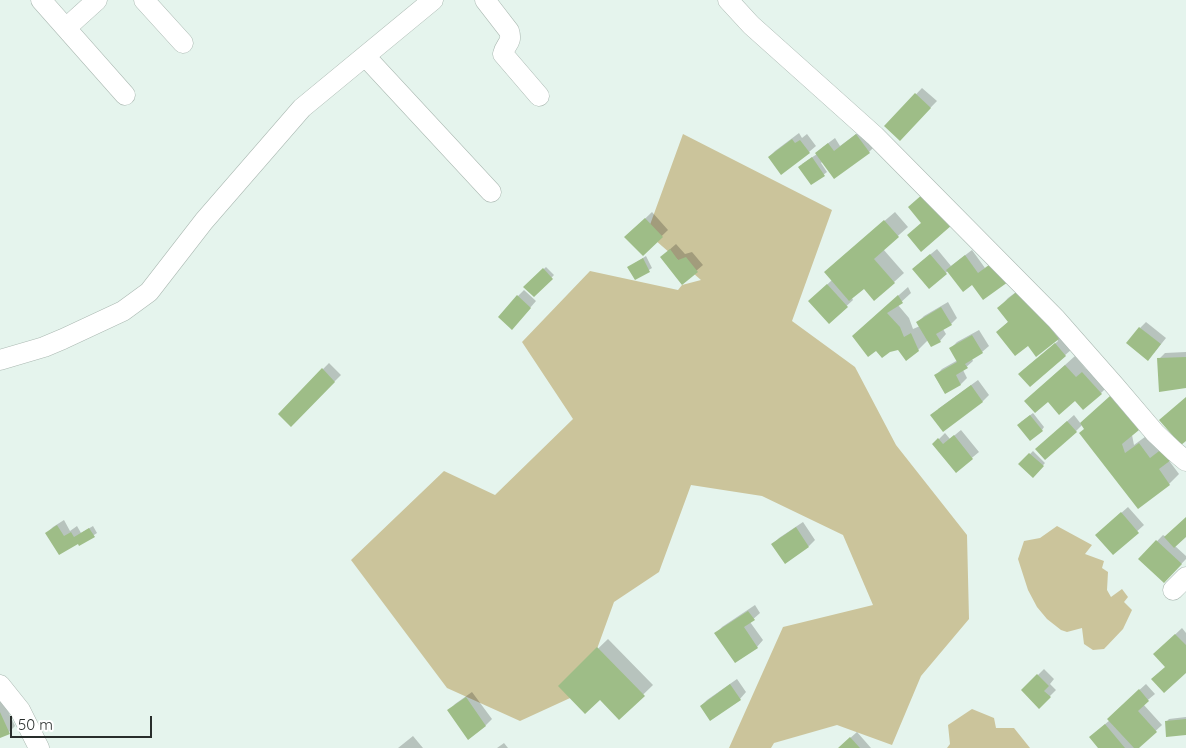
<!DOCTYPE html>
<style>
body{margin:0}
#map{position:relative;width:1186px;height:748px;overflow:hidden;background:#e5f4ed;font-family:Quicksand,sans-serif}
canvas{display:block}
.scale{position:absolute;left:10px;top:716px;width:142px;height:22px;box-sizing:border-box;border:2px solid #282d2b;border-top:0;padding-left:6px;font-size:15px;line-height:18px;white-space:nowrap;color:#282d2b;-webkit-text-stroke:4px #fff;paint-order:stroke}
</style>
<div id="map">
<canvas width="1186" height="748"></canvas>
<div class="scale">50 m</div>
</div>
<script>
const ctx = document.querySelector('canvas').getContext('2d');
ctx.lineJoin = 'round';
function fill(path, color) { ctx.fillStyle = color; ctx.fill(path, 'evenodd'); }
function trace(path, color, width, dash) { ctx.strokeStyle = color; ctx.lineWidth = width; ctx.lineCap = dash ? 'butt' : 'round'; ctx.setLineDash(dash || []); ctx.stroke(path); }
fill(new Path2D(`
 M683 134 832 210 792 321 855 367 896 445 967 535 969 619 921 676 892 745 837 725 774 743 771 748H729L783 627 873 605 843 535 762 496 691 485 659 572 614 602 581 693 520 721 447 688 351 560 444 471 495 495 573 419 522 342 590 271 678 290 682 285 701 280 647 233Z
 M1057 526 1092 545 1085 554 1104 561 1102 568 1108 572 1107 590 1111 597 1122 589 1128 597 1124 602 1132 610 1123 629 1104 649 1093 650 1084 644 1082 628 1067 632 1061 630 1047 619 1037 607 1028 590 1018 559 1024 541 1040 538Z
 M972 709 994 718 996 728H1014L1030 748H947L950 744 948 725Z`), '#cbc49b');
fill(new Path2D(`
 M922 88 937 101 900 139 886 126Z
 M863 129 875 146 869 152 823 161 821 163 827 172 811 184 802 164 817 154 816 153 823 147 835 138 840 146Z
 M799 133 802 138 807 134 816 146 809 152 781 173 769 157 775 151Z
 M652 212 668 230 643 254 626 237Z
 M895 212 908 227 883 249 904 273 894 282 864 287 852 298 853 300 829 322 816 295 832 280 835 263Z
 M676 244 685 254 692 252 703 265 682 283 668 251Z
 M937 249 951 266 972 250 985 268 972 284 948 271 929 287 920 263Z
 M646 256 652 268 635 279 629 267Z
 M546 267 554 275 534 296 525 287Z
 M1031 281 1072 349 1030 386 1026 368 1058 341 1057 339 1028 345 997 332 1009 321 999 308 1008 298Z
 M908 287 911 293 898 305 909 318 913 329 920 326 918 322 924 316 948 302 957 318 951 324 943 329 946 334 940 341 928 340 918 350 899 348 863 327Z
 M524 290 536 301 518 322V296Z
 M1146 322 1166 338 1154 353 1140 328Z
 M979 330 989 346 982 352 972 359 973 361 963 370 967 378 961 384 945 393 935 376 942 369 958 360 951 348 957 342Z
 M1186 352V387L1159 359 1165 353Z
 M1075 356 1086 369 1110 384 1101 393 1075 399 1048 400 1035 392Z
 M329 363 341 375 291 425 279 414Z
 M978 380 989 395 983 401 943 430 938 409Z
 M1120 388 1147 420 1132 435 1134 445 1149 434 1179 474 1169 484 1138 507 1082 425 1076 431 1043 443 1074 415 1081 424Z
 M1033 413 1044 427 1042 430 1021 422Z
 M961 430 979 452 956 471 934 444 945 433 950 439Z
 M1033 451 1045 463 1033 476 1020 464Z
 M1128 507 1144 525 1113 553 1103 529Z
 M1186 518V535L1175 546 1186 556V559L1164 582 1140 559 1163 535 1166 537Z
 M64 520 70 531 77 526 81 533 93 526 97 533 80 544 78 542 47 533 53 527Z
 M803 522 815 540 809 546 773 544 779 538Z
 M755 605 760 613 750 622 763 640 757 647 716 634 722 627Z
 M1182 628 1186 633V671L1166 667 1161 648Z
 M608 639 653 685 619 718 600 698 559 686Z
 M1044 669 1054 679 1050 684 1056 690 1039 707 1023 690Z
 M737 679 746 692 740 699 701 706 707 700Z
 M1146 684 1155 694 1143 704 1162 725 1137 748H1100L1097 731 1110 720 1115 712Z
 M472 692 492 719 486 725 468 738 449 711 455 704Z
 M2 698 15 726 9 732 0 737V699Z
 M1186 717V734L1166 722 1169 719Z
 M857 732 871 748H839Z
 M413 736 423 748H398Z
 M504 743 508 748H497Z`), '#0003');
fill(new Path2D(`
 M915 93 931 108 900 141 884 126Z
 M856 134 870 153 834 179 815 153 828 143 834 151Z
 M792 139 795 143 800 140 810 153 781 175 768 157Z
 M812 157 825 176 811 185 798 167Z
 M924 193 952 225 921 252 907 235 921 223 908 207Z
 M645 218 663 237 643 256 624 237Z
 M884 220 899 237 874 259 895 283 874 301 864 289 849 301 824 272Z
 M670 249 678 260 686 257 698 272 682 285 660 257Z
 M930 254 947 274 929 289 912 269Z
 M965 255 978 273 993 262 1008 282 983 300 972 285 963 292 946 270Z
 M643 258 650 272 635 280 627 267Z
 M543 268 553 279 534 297 523 287Z
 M827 284 848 307 829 324 808 301Z
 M1020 289 1059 339 1036 357 1028 346 1015 356 996 332 1008 322 997 308Z
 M517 295 531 308 512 330 498 317Z
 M898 295 903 303 887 313 900 327 904 337 911 333 919 351 906 361 898 350 890 352 882 358 876 351 868 357 852 336Z
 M941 307 952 325 936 334 941 342 931 347 916 322Z
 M1139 327 1161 344 1148 361 1126 343Z
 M972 335 983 353 965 364 968 368 956 375 961 385 945 394 934 375 957 362 949 348Z
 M1055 343 1066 356 1030 387 1018 374Z
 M1186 357V388L1159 392 1157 358Z
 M1065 365 1076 377 1082 372 1102 394 1083 410 1075 401 1059 415 1048 402 1035 413 1024 401Z
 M322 368 335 382 291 427 278 414Z
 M971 385 983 402 943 432 930 415Z
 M1110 396 1139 430 1122 444 1125 453 1139 443 1150 458 1163 448 1171 460 1159 469 1170 485 1138 509 1079 433 1084 429 1080 423Z
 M1186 397V441L1181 445 1159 420Z
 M1030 415 1043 431 1030 441 1017 425Z
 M1067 421 1077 432 1045 460 1035 449Z
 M954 435 973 459 956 473 932 444 938 438 943 444Z
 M1029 453 1044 466 1033 478 1018 464Z
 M1121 512 1139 533 1113 555 1095 535Z
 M1186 517V537L1174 548 1164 537Z
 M57 525 64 536 71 532 74 537 89 528 95 537 79 546 78 544 59 555 45 533Z
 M796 527 809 547 785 564 771 544Z
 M1156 540 1182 564 1164 583 1138 559Z
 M748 611 755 620 744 627 758 648 735 663 714 633Z
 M1175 634 1186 645V673L1164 693 1151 679 1165 667 1153 654Z
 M597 647 645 696 619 720 600 700 585 714 558 686Z
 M1037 674 1049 686 1044 691 1051 697 1039 709 1021 690Z
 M730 684 741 700 710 721 700 706Z
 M1139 689 1149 701 1138 711 1157 732 1139 748H1134L1107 719Z
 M466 697 486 726 468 740 447 710Z
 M0 712 10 734 0 738Z
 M1186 719V735L1166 737 1165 721Z
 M1105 724 1125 748H1098L1089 737Z
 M850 737 860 748H838Z`), '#9ebd87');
const minor = new Path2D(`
 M41 0 125 95
 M144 0 183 43
 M485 0 509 31C513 43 505 44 503 54L539 96
 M728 0 751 25 875 136 1056 319 1115 386 1155 433 1174 451 1186 461
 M66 28 97 0
 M365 56 491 192
 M0 360 44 347 63 339 123 311 149 292 204 221 302 108 433 0
 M1173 590 1186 577
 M0 685 20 710 39 748`);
trace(minor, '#aab8b1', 21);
trace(minor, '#fff', 20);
</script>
